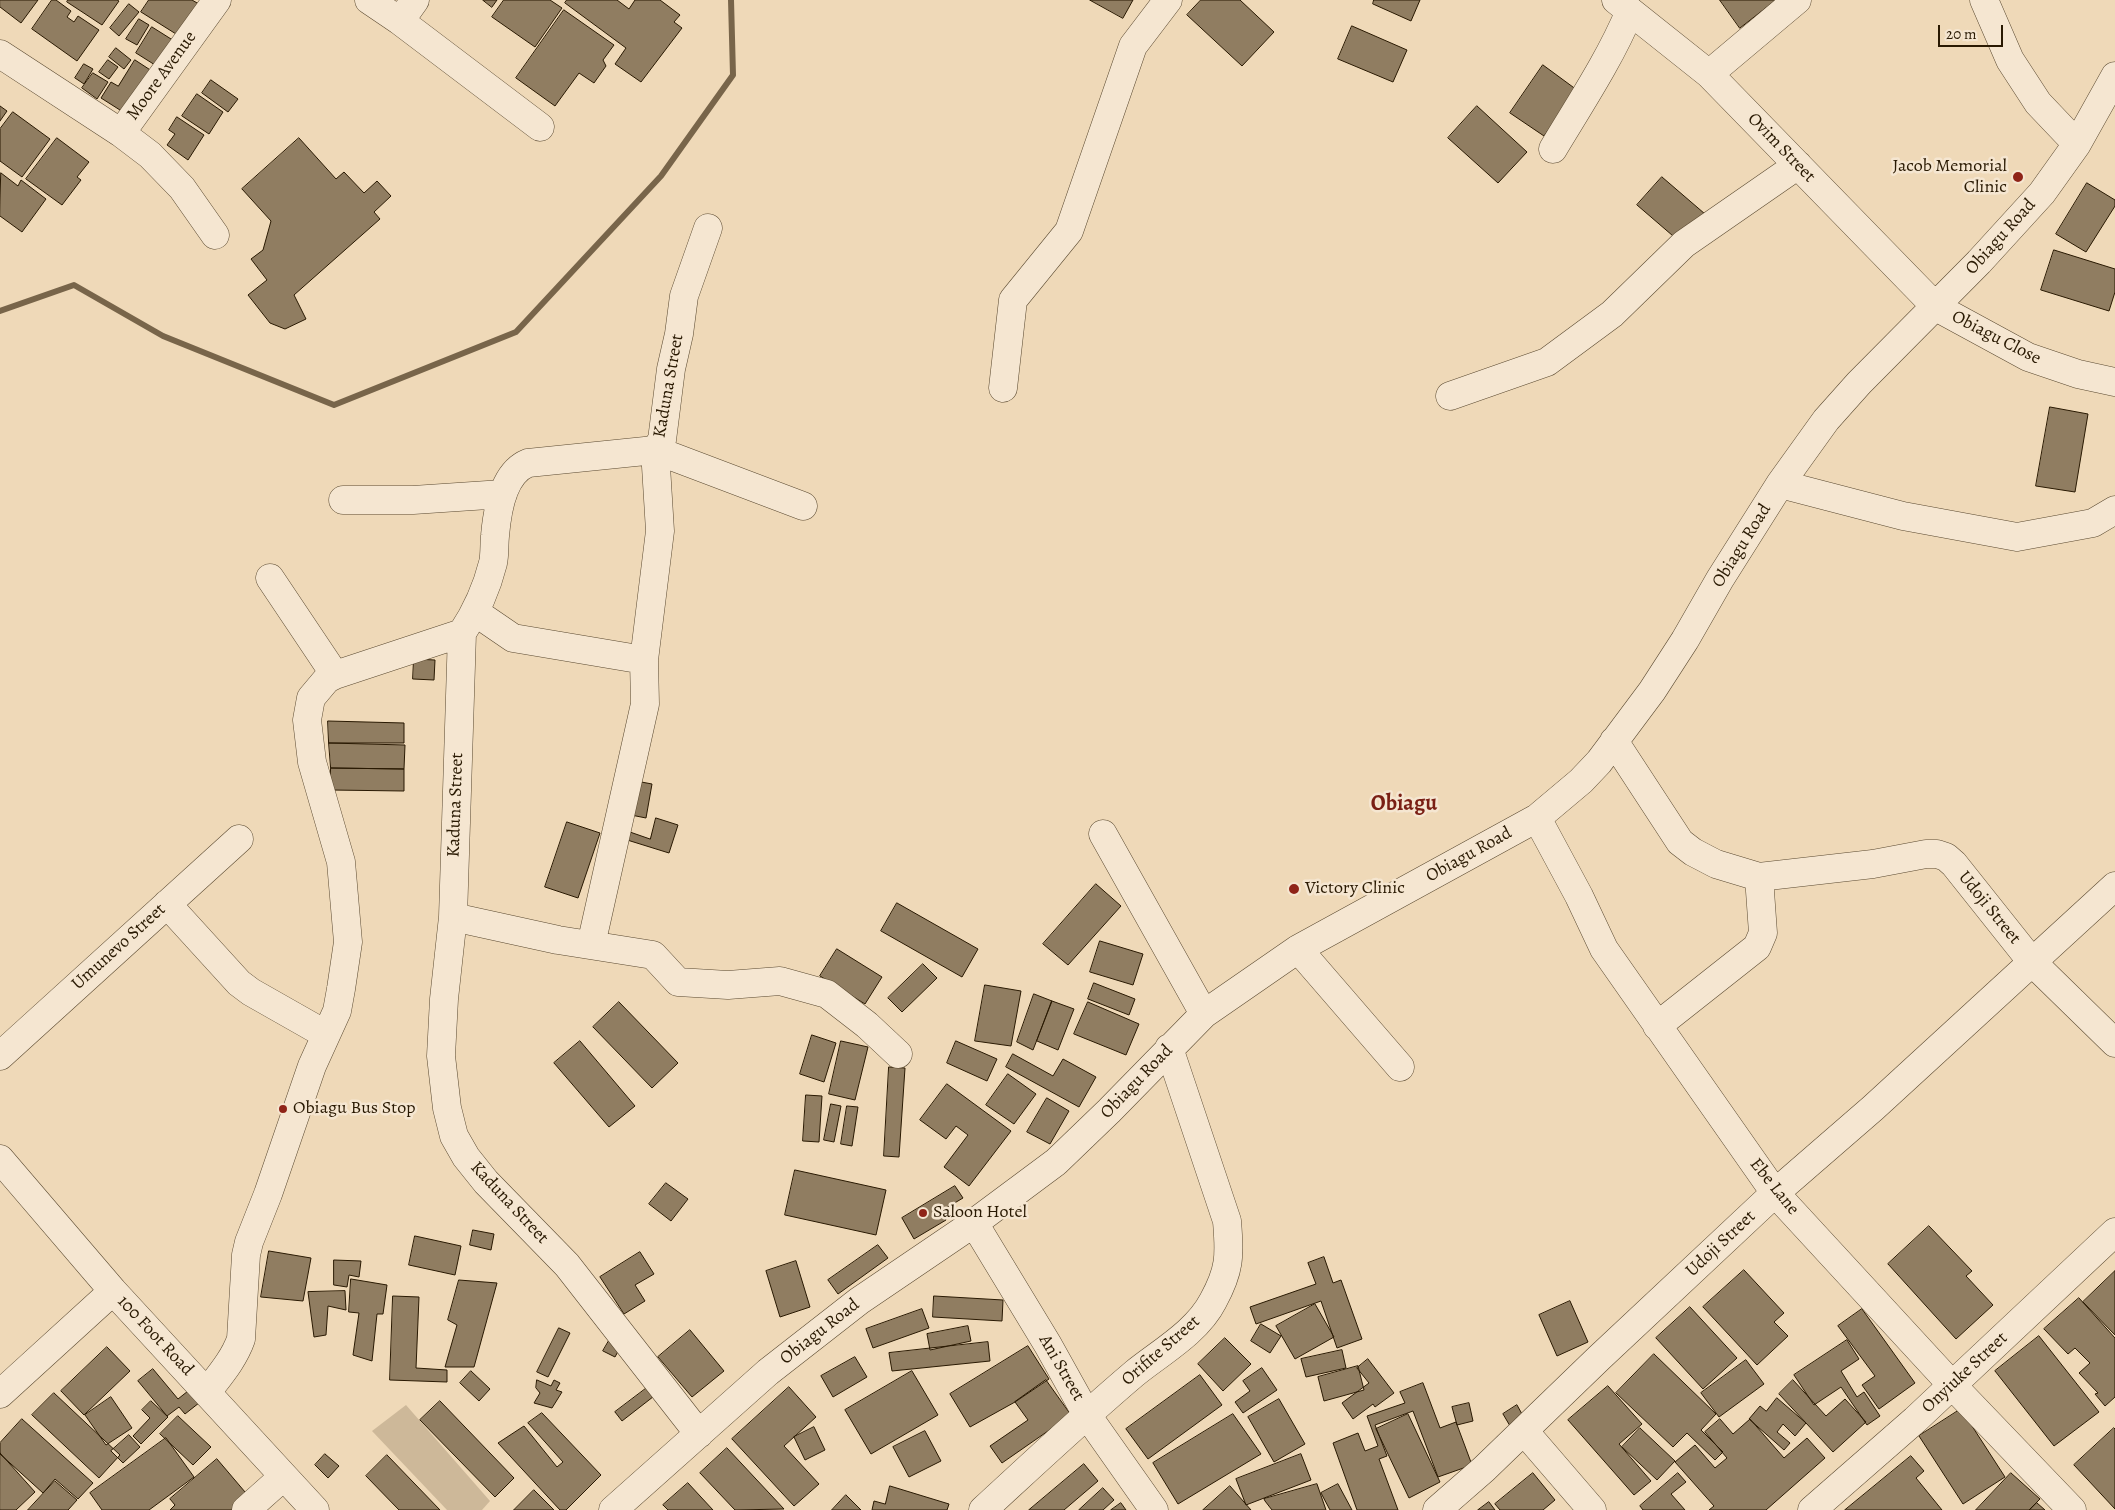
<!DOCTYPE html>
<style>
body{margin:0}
#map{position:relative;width:2115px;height:1510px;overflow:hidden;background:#efd9b8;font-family:Alegreya,serif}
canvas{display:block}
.scale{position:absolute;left:1938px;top:25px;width:65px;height:22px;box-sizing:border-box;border:2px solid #291902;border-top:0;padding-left:6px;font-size:15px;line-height:18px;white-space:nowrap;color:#291902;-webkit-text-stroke:4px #f5e6d1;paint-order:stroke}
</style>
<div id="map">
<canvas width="2115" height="1510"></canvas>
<div class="scale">20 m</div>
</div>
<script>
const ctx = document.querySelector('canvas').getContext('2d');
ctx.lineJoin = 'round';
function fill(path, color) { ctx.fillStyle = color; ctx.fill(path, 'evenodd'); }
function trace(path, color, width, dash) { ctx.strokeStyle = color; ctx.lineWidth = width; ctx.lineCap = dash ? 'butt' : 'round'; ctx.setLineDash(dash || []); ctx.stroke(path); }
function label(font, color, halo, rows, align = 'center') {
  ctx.font = font + ' Alegreya,serif'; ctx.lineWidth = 5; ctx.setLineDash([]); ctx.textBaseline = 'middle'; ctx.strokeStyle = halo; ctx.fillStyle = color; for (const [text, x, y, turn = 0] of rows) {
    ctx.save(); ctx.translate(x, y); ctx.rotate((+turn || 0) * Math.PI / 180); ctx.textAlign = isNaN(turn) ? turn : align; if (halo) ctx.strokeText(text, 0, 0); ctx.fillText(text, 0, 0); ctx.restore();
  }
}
fill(new Path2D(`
 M406 1405 490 1501 482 1510H447L372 1431Z`), '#cdb899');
trace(new Path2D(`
 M0 311 74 285 163 336 334 405 516 332 661 176 733 75 731 0`), '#78654a', 6);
const building = new Path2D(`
 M0 0H38L21 23 0 7Z
 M52 0H56L71 11 67 17 74 22 78 16 99 30 77 61 32 29Z
 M68 0H117L119 1 102 25 67 2Z
 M149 0H192L204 7 184 39 141 12Z
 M483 0H497L492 7Z
 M504 0H550L562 8 535 47 492 17Z
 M567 0H617L629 9 635 0H660L680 15 674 22 682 28 641 82 615 64 626 48 565 3Z
 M1090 0H1133L1123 18Z
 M1201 0H1240L1274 32 1242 66 1187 15Z
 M1374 0H1420L1411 21 1373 4Z
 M1720 0H1776L1740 28Z
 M129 4 139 12 119 36 110 28Z
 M564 10 614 45 603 60 606 66 594 83 579 73 555 106 516 78Z
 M139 19 149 25 137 45 126 39Z
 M1352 26 1407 50 1393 82 1338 59Z
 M152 27 179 44 163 70 136 53Z
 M116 48 131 60 124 69 109 57Z
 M108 60 118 67 109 79 99 72Z
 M135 60 158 75 131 117 101 98 111 82 118 86Z
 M84 64 93 69 84 84 75 78Z
 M1543 65 1577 90 1544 136 1510 113Z
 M93 73 108 82 97 99 82 88Z
 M211 80 238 99 228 112 202 93Z
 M197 94 223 112 209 134 182 116Z
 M0 106 7 111 0 121Z
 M1477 106 1527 152 1498 183 1448 138Z
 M13 112 50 139 22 177 0 161V129Z
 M177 117 204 135 188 160 167 145 175 134 169 130Z
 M57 138 89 162 77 177 81 180 62 205 26 179Z
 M299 138 336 179 344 172 364 193 377 181 391 196 374 212 380 219 294 295 306 319 285 329 270 323 248 295 267 280 251 259 263 250 271 221 242 189Z
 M1 173 18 186 21 180 46 199 22 232 0 216Z
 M1662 177 1712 220 1687 248 1637 205Z
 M2087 183 2115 200V206L2086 252 2056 234Z
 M2054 250 2115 269V292L2109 311 2041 290Z
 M2050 407 2088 414 2075 492 2036 486Z
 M414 659 435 660 434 680 413 679Z
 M328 721 404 723V743H329Z
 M329 743 405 745 404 769 331 768Z
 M331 768 404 769V791L330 790Z
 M636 781 652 784 646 818 631 815Z
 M656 818 678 825 669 853 624 839 627 831 650 839Z
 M567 822 600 833 578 898 545 887Z
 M1096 884 1121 906 1068 965 1043 944Z
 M897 903 978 949 962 977 881 931Z
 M1100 941 1143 954 1133 985 1090 972Z
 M837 949 882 977 865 1004 820 976Z
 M923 964 937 978 902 1012 888 998Z
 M1094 983 1135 999 1129 1015 1088 999Z
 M985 985 1021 991 1011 1046 975 1041Z
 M1034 994 1052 1001 1033 1050 1017 1042Z
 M1052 1001 1074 1009 1058 1050 1037 1041Z
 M619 1002 678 1063 652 1088 593 1027Z
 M1088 1002 1139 1024 1126 1055 1074 1034Z
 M812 1035 836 1043 824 1082 800 1074Z
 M580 1041 635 1106 609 1127 554 1063Z
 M841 1041 868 1047 855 1100 829 1094Z
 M956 1041 997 1059 987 1081 947 1063Z
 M1013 1054 1053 1076 1063 1059 1096 1077 1079 1107 1006 1067Z
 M889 1067 905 1068 899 1157 884 1156Z
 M1008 1074 1036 1094 1014 1124 986 1105Z
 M947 1084 1011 1131 969 1186 944 1167 968 1135 956 1126 946 1139 920 1120Z
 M806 1095 822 1096 819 1142 803 1141Z
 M1047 1098 1069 1111 1050 1144 1027 1132Z
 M831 1104 841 1106 834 1142 824 1140Z
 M847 1106 858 1107 852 1146 841 1144Z
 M795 1170 886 1190 876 1235 785 1215Z
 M666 1183 688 1199 671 1221 649 1204Z
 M955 1186 963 1198 941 1211 946 1220 914 1239 902 1218Z
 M1929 1226 1972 1271 1966 1276 1993 1305 1956 1339 1888 1264Z
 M473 1230 494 1234 491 1250 470 1245Z
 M415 1236 461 1246 455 1275 409 1265Z
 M878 1245 888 1258 838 1294 828 1280Z
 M269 1251 311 1258 303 1301 261 1297Z
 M640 1252 654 1274 635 1285 645 1301 624 1314 600 1277Z
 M1324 1257 1333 1283 1341 1280 1362 1339 1337 1348 1321 1301 1256 1324 1250 1307 1316 1284 1308 1263Z
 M334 1260 361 1261 359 1277 349 1275 347 1287 334 1285Z
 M796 1261 810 1307 780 1317 766 1271Z
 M1744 1270 1784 1313 1774 1322 1788 1336 1757 1365 1703 1307Z
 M2115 1271V1335L2083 1302Z
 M351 1279 387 1285 383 1314H377L372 1361 353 1355 359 1313 349 1312Z
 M459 1280 497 1283 474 1367H445L457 1325 448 1320Z
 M345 1291 346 1310 328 1306 326 1335 314 1337 308 1292Z
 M393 1296 419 1297 416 1368 447 1370V1382L390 1380Z
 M934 1296 1003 1300 1002 1321 933 1317Z
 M2079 1298 2115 1338V1397L2105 1406 2095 1394 2098 1393 2079 1373 2090 1363 2075 1348 2068 1354 2044 1329Z
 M1570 1301 1588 1342 1557 1356 1539 1315Z
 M1315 1304 1334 1337 1295 1359 1276 1326Z
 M1690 1307 1737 1358 1703 1389 1656 1338Z
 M922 1309 929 1328 873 1348 866 1329Z
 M1862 1309 1915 1383 1879 1409 1862 1385 1875 1376 1838 1326Z
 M1261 1324 1281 1336 1270 1353 1251 1341Z
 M968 1326 971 1341 930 1350 927 1334Z
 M559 1328 570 1333 548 1377 537 1372Z
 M690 1330 724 1371 692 1397 658 1357Z
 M2039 1336 2099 1412 2054 1446 1995 1371Z
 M1225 1338 1251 1364 1223 1391 1198 1364Z
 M610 1339 622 1344 615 1357 603 1351Z
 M1847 1340 1859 1359 1841 1371 1857 1397 1864 1392 1880 1416 1867 1425 1841 1387 1814 1405 1794 1375Z
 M988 1342 990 1361 892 1371 889 1353Z
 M1028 1346 1049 1379 1015 1402 970 1427 950 1394Z
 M107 1347 130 1371 84 1415 61 1391Z
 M1342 1350 1346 1368 1306 1377 1301 1359Z
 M1654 1354 1716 1414 1701 1430 1723 1452 1715 1460 1687 1433 1673 1447 1616 1393Z
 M855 1357 867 1377 833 1397 821 1376Z
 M1368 1359 1394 1393 1375 1407 1373 1404 1353 1419 1342 1403 1369 1383 1357 1368Z
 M1746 1360 1764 1384 1719 1417 1701 1393Z
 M1358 1366 1364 1390 1324 1401 1318 1377Z
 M1262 1368 1277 1390 1243 1413 1235 1402 1250 1391 1243 1381Z
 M153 1369 178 1399 193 1387 204 1399 185 1414 179 1407 167 1416 138 1381Z
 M471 1371 490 1389 479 1401 460 1383Z
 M912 1371 938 1415 871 1454 845 1410Z
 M1200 1375 1222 1405 1148 1459 1126 1429Z
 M537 1380 551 1386 554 1380 560 1383 556 1390 562 1392 552 1408 534 1403 540 1393 536 1388Z
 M1046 1380 1071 1415 1002 1463 990 1446 1028 1420 1015 1402Z
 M1793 1380 1826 1416 1845 1399 1866 1422 1833 1452 1779 1394Z
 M1423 1383 1440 1428 1456 1422 1472 1465 1438 1477 1413 1411 1375 1425 1387 1456 1379 1459 1398 1510H1357L1333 1443 1358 1433 1365 1451 1378 1446 1367 1416 1405 1403 1400 1392Z
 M652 1384 658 1393 622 1421 615 1412Z
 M1608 1386 1642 1424 1619 1444 1651 1481 1634 1495 1568 1420Z
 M789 1387 816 1417 784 1446 819 1484 794 1506 732 1439Z
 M54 1393 120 1455 99 1478 32 1415Z
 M111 1397 132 1428 106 1445 85 1415Z
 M1777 1398 1806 1423 1795 1436 1783 1424 1777 1432 1790 1443 1784 1450 1749 1419 1760 1406 1766 1411Z
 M1279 1399 1305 1444 1274 1462 1248 1417Z
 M151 1401 168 1417 141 1444 133 1436 150 1418 142 1410Z
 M440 1401 514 1478 495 1497 420 1420Z
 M1469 1403 1473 1421 1457 1425 1452 1407Z
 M1517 1405 1527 1423 1513 1431 1503 1414Z
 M1961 1409 2005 1477 1963 1504 1919 1436Z
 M542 1413 601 1475 566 1510H560L498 1443 524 1426 557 1467 563 1462 528 1423Z
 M1233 1414 1261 1454 1178 1504 1153 1463Z
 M1408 1414 1440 1482 1409 1498 1376 1429Z
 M178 1416 211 1447 193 1465 160 1434Z
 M22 1419 93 1483 78 1499 55 1479 43 1493 0 1454V1443Z
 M1720 1419 1733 1434 1750 1419 1784 1458 1807 1438 1825 1458 1766 1510H1709L1714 1506 1675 1462 1695 1445 1715 1468 1727 1458 1705 1432Z
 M814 1427 825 1450 805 1460 794 1437Z
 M1640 1428 1675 1461 1657 1480 1622 1447Z
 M2114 1428 2115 1429V1509L2074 1465Z
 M925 1431 941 1461 909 1477 893 1447Z
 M129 1435 140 1447 123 1463 111 1451Z
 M166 1438 194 1477 149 1510H102L90 1493Z
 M727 1448 784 1509 735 1510 700 1473Z
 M0 1453 35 1492 16 1510H0Z
 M325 1454 339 1466 328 1478 315 1465Z
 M1301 1454 1311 1480 1246 1505 1236 1479Z
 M387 1455 440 1510H399L366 1476Z
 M1911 1456 1924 1471 1916 1478 1942 1510H1845Z
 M217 1459 251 1499 238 1510H170L175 1505 170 1499Z
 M1084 1464 1098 1481 1064 1510H1029Z
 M1533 1473 1555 1500 1543 1510H1500L1495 1504Z
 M1678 1473 1686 1482 1671 1494 1685 1510H1643L1640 1506Z
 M2011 1473 2040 1499 2029 1510H1976Z
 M55 1481 77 1500 68 1510H28Z
 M688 1483 713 1510H668L663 1505Z
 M1317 1484 1326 1510H1272L1265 1501 1264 1499Z
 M1338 1484 1352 1510H1330L1321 1493Z
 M890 1486 949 1504 947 1510H872L874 1501 885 1504Z
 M1230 1486 1251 1510H1203Z
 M1103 1488 1114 1500 1103 1510H1079Z
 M534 1490 554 1510H514Z
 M846 1495 861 1510H832Z
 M1489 1502 1495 1510H1478Z
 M1121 1503 1126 1510H1111Z
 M2037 1503 2045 1510H2030Z`);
fill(building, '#907d61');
trace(building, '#291902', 1);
const minor = new Path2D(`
 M369 0 400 21 540 127
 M1616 0 1709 74 1936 307 2028 357 2078 374 2115 382
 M1984 0 2010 60 2038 103 2077 144
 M400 21 415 0
 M0 54 121 133 217 0
 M1709 74 1797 0
 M121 133 150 155 182 188 215 235
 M1553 149C1580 104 1610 59 1630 11
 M1003 388 1013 300 1069 231 1133 46 1168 0
 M1450 396 1547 362 1612 314 1684 244 1798 165
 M1780 484 1903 516 2017 537 2093 523 2115 510
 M343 500H413L503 494
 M270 578 335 675
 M475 612 513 638 644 660
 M1614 741 1680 842 1693 852 1716 864 1759 877 1873 864 1926 854H1937L1946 857 1954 864 2032 962 2115 1043
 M1537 818 1579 896 1604 949 1775 1193 1952 1385 2072 1510
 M1103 834 1204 1014
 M167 904 239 983 251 992 325 1034
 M453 917 558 940 653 955 678 982 728 985 780 981 827 994 867 1025 898 1054
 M591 945 645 704 644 660 660 531 655 450 803 506
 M1298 949 1400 1067
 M1657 1026 1757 947 1763 933 1759 877
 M0 1056 239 839
 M0 1159 113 1291 315 1510
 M974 1223 1048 1345 1087 1415 1154 1510
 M207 1392C220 1375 234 1359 241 1339L246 1255 249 1242 268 1194 312 1066 337 1011 341 989 348 942 341 862 312 762 307 720 311 698 327 679 335 675 462 633
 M0 1394 113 1291
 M1524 1431 1592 1510
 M699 1434 567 1265 486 1182 466 1157 454 1136 447 1108 441 1056 444 999 453 917 462 633C476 612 487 587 493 563 495 554 494 545 495 536 497 512 503 473 528 463L655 450 662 440 671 369 679 334 684 296 708 228
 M246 1510 283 1477
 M613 1510 768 1372 859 1301 974 1223 1056 1162 1109 1111 1204 1014 1298 949 1537 818 1581 781 1599 762 1652 691 1685 640 1720 579 1780 484 1826 420 1859 383 1979 262 2042 193 2077 144 2115 76
 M983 1510C1033 1464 1083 1417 1135 1373 1161 1352 1197 1332 1213 1301 1230 1270 1230 1256 1227 1221L1169 1048
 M1437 1510 1484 1469 1599 1358 1775 1193 1873 1108 2115 886
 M1812 1510 1915 1420 2115 1232`);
trace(minor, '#5a4930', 29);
trace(minor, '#f5e6d1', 28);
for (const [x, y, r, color] of [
 [2018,177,6,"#8f2418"],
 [1294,889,6,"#8f2418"],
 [283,1109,5,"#8f2418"],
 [923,1213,5,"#8f2418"]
]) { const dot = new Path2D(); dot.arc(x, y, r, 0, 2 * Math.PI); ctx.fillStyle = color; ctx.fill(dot); trace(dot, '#f5e6d1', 2); }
label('18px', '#291902', '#f5e6d1', [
 ["Moore Avenue",162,76,-54],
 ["Ovim Street",1781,148,46],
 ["Obiagu Road",2001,237,-48],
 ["Obiagu Close",1996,338,27],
 ["Kaduna Street",669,386,-80],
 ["Obiagu Road",1742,546,-58],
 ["Kaduna Street",456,805,-88],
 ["Obiagu Road",1469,855,-29],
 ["Udoji Street",1989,908,51],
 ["Umunevo Street",119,947,-42],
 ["Obiagu Road",1137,1082,-46],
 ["Ebe Lane",1774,1187,51],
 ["Kaduna Street",509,1203,47],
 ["Udoji Street",1721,1244,-43],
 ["Obiagu Road",820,1332,-38],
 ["100 Foot Road",155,1336,47],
 ["Orifite Street",1161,1351,-41],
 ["Ani Street",1061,1368,60],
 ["Onyiuke Street",1965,1373,-43]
]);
label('18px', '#291902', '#f5e6d1', [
 ["Jacob Memorial",2007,167,"right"],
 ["Clinic",2007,188,"right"],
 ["Victory Clinic",1305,889],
 ["Obiagu Bus Stop",293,1109],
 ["Saloon Hotel",933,1213]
], 'left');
label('bold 22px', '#7a1f14', '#f5e6d1', [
 ["Obiagu",1404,805]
]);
</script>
